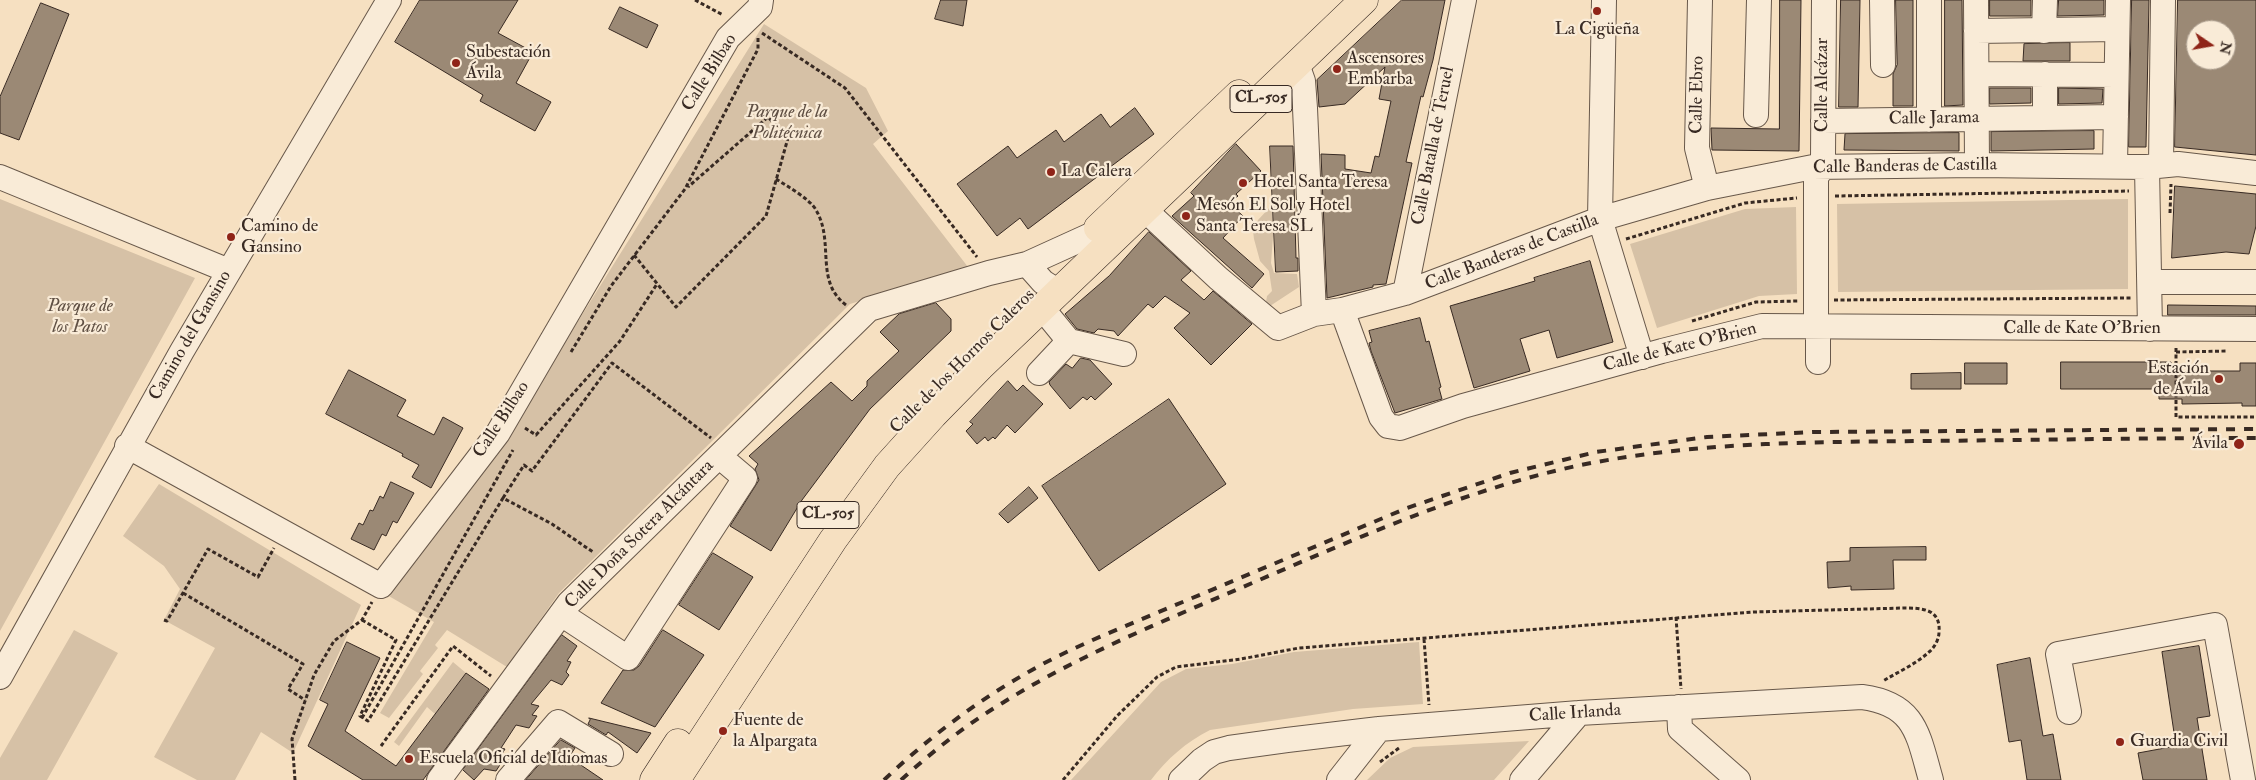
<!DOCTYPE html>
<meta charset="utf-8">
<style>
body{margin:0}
#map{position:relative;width:2256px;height:780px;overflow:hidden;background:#f6e0c1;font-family:"IM FELL Double Pica",serif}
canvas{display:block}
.north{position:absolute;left:2186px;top:20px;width:50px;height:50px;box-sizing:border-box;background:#f9ebd7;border:1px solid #ac9e8f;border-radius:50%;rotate:102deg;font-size:14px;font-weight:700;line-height:20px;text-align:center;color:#382a23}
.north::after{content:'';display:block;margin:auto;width:18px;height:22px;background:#8f2418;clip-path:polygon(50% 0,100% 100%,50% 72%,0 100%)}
</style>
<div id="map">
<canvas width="2256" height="780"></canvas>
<div class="north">N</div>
</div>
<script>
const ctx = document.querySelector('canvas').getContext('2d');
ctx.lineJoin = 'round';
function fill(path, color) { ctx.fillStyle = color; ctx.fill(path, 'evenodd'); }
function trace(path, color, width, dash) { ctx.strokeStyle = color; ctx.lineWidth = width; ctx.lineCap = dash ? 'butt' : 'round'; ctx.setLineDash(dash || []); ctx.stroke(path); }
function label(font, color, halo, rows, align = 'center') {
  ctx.font = font + ' "IM FELL Double Pica",serif'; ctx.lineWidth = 4.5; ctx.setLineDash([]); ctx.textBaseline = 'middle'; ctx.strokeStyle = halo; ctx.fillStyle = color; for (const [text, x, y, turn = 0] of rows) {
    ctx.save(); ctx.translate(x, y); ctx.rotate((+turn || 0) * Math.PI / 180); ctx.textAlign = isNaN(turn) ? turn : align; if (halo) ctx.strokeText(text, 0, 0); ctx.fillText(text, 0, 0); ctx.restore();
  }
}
fill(new Path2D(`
 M764 24 866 88 888 131 873 144 968 267 850 304 559 593 507 667 447 630 435 645 438 648 420 671 423 674 389 718 380 713 434 622 387 595 497 455 535 390Z
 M0 199 195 278 0 631Z
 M2128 199V289L1838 292 1837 204Z
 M1271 206 1274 223 1271 263 1274 273 1297 274 1299 287 1270 306 1266 302 1267 296 1272 291 1269 271 1260 261 1254 239 1253 231 1258 220Z
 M1796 207 1797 294 1759 296 1657 328 1630 244 1745 209Z
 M159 484 361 605 293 753 261 732 235 780H197L154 757 215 648 164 620 180 589 164 566 123 536Z
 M74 630 118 653 47 780H0V758Z
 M1419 642 1423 704 1353 709 1210 730C1186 742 1167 759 1151 780H1071L1161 682 1186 669 1232 664 1294 652Z
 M453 662 466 673 435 714 427 707 399 746 394 742Z
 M1529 741 1494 780H1367L1390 758 1413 747Z`), '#d6c1a6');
const building = new Path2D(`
 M420 0H518L498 33 533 52 516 83 551 102 535 131 480 101 483 95 395 42Z
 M941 0H967L963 26 935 19Z
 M1402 0H1445L1433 60 1423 97 1421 96 1406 162 1412 163 1386 284 1373 285V287L1327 298 1321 154 1345 155V169L1371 173 1375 156 1379 157 1391 101 1379 99 1385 67 1345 104 1319 107 1317 80Z
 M1780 0H1801L1799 151 1712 150 1711 128 1779 129Z
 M1841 0H1860L1858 107H1839Z
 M1896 0H1913V106H1893V74L1897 65Z
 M1945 0H1962L1963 105 1945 106Z
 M1990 0H2031V16H1990Z
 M2059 0H2104V15L2058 16Z
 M2132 0H2149L2146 147H2129Z
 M2178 0H2256V155L2175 147ZM2196 30H2226V60H2196Z
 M41 3 69 14 19 140 0 133V97Z
 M620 7 658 25 647 48 609 29Z
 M2070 43V61H2023L2024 44Z
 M1990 88H2031V103L1990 104Z
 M2059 88 2103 89 2102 103 2059 104Z
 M1135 108 1154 134 1028 229 1020 218 997 236 957 184 1008 146 1017 158 1056 130 1064 142 1101 114 1110 127Z
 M2094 131V149L1991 151V132Z
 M1959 133V151L1844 150 1845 134Z
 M1236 144 1261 171 1236 194 1238 196 1230 204 1243 216 1223 238 1264 274 1252 288 1172 216 1194 196 1191 193Z
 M1270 146H1293L1296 258H1298V271L1276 272Z
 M2175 186 2256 194V226L2249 254 2226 252 2172 258Z
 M1149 232 1191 271 1181 280 1204 300 1213 291 1252 324 1211 365 1174 328 1190 313 1165 296 1153 308 1148 304 1118 336 1114 331 1098 329 1094 333 1077 329 1065 314 1109 276Z
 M1590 261 1613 342 1557 358 1549 330 1520 339 1530 371 1474 388 1450 306 1535 281 1534 278Z
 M936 303 951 319V331L870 409 802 500 771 551 730 526 759 480 755 469 758 464 749 456 831 382 852 401 867 386V381L899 351 880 332 899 314Z
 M2168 305 2256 306V315H2168Z
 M1420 318 1426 342 1429 341 1441 387 1439 388 1442 399 1395 413 1371 351 1369 343 1372 342 1369 331Z
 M1081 358 1090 360 1112 384 1095 400 1091 396 1087 400 1083 397 1070 409 1050 385 1049 382 1066 364 1072 368Z
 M2061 362H2171V371H2240V363H2256V406H2242V403L2182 404V399H2159V389H2061Z
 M1965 363H2007V384H1965Z
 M349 370 406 400 397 416 434 435 443 417 463 428 431 488 412 477 419 465 402 456 403 454 326 414Z
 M1961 373V389H1911V374Z
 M1008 381 1017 391 1023 385 1043 404 1015 433 1007 425 995 439 993 437 988 441 985 437 977 444 966 431 973 424 970 422Z
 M1169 399 1226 484 1099 571 1042 486Z
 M391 482 414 493 397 523 393 521 386 536 382 534 374 550 351 539 359 523 363 525 370 510 373 511 380 496 383 498Z
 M1029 487 1038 498 1008 523 999 514Z
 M1926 547V560H1893L1894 589 1851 590V586L1828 588 1827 562 1850 561V548Z
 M713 553 753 577 719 630 679 605Z
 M663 630 704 655 655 727 601 703 623 670H634L639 666Z
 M562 635 577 646 567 661 571 662 566 672 569 675 562 685 551 680 531 704 539 706 532 715 537 716 529 728 516 725 501 748 505 749 500 757 503 760 496 771 484 769 474 780 463 770Z
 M347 642 380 658 345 731 396 766 466 673 489 689 423 780H363L308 746 328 704 320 700Z
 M2199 646 2210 716 2197 718 2207 780H2143L2138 753 2176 746 2162 652Z
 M2030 658 2043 736 2053 734 2061 780H2027L2021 740 2009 742 1997 665Z
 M589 718 651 733 637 753 608 732 606 735 588 724 590 720Z
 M561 740 575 748 569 757 603 780H526Z`);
fill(building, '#9b8975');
trace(building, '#382a23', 1);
const minor = new Path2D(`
 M1604 0 1600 219 1642 357
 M1700 0 1697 148 1707 188
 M1824 0 1823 159 1830 167
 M1882 0 1883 65
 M1929 0V120
 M1976 0 1977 165
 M1976 31 2117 29
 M2044 31 2045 0
 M1297 64 1303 81 1305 108 1314 314
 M1977 74 2116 75
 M1756 115 1759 0
 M2045 118V74
 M1823 121 2116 117
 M2161 165 2163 0
 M2115 166 2118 0
 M2147 167 2150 329
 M0 177 229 271
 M1145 210 1218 278 1278 328 1314 314 1342 310 1405 293 1600 219 1707 188 1813 167 1977 165 2147 167 2178 164 2256 173
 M1027 264 1043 282 1059 292
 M2151 282H2256
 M1405 293 1464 0
 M1042 308 1069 341 1124 354
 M1342 310 1381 417 1388 426 1400 428 1463 406 1662 351 1762 326 2256 329
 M1816 326V177L1823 167
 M1818 362V326
 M1039 373 1069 341
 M127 446 381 586 498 433 728 38 760 7 761 0
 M561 614 628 658 745 478 719 456
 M0 677 182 351 389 0
 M1679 707 1680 729 1738 780
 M2069 712 2058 654 2215 625 2243 780
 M439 780 569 603 869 309 989 273 1027 264 1093 234
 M508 780 558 722 611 754
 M1181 780 1202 760 1214 752 1229 748 1287 740 1379 729 1579 713 1862 697C1916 704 1918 735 1931 780
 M1339 780 1379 729
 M1522 780 1579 713`);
const major = new Path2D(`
 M1098 228 1239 94
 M654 780 678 743
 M676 780 833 540 887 466 933 415 980 367 1364 0`);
trace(minor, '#68584a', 26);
trace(major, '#382a23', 29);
trace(new Path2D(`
 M695 0 723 15
 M762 33 845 88 977 257
 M776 179C787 186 810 199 816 210 835 242 814 281 846 305
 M1835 196 2129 191
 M2170 213 2171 184
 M1626 239 1745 203 1797 198
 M634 255 676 307 766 216 788 138 768 117 688 187
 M1834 300 2131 298
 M1692 321 1756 302 1798 301
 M2176 348V417H2256
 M571 352 611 286 685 189 758 49V37
 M2176 352 2228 351
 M525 428 536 435 620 341 657 284
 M503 498 524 465 532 471 612 363 711 438
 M183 593 303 664 288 689 305 700
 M1676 617 1681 689
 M164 620 167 621 208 549 258 577 274 548
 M362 620 396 640 360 716 368 721 503 498 552 524 593 552
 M1424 639 1429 705
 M362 718 513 450
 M381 746 453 646 491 676
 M1380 762 1399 748
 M295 780 292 739 314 675 334 641 362 620 372 602
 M1063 780 1117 716 1157 677 1176 667 1241 659 1299 648 1753 612 1904 608C1922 608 1941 609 1939 632 1939 639 1935 647 1929 652 1916 664 1898 672 1883 681`), '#382a23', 3, [4, 2.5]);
trace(minor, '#f9ebd7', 24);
trace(major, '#f6e0c1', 28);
trace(new Path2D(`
 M884 780C926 740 974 703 1025 674 1050 659 1077 647 1104 635L1407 508 1510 473 1596 452 1707 437 1813 432 2256 429
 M901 780C933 751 967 724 1004 702 1073 659 1149 627 1224 595 1340 546 1457 491 1581 465 1695 442 1810 442 1925 441 2035 440 2146 438 2256 438`), '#382a23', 4, [9, 9]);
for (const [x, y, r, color] of [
 [1597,11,5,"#8f2418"],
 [456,63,5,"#8f2418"],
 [1337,69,5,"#8f2418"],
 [1051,172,5,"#8f2418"],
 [1243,183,5,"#8f2418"],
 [1186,216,5,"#8f2418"],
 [231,237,5,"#8f2418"],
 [2219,379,5,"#8f2418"],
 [2239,444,6,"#8f2418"],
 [723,731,5,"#8f2418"],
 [2120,742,5,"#8f2418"],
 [409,759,5,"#8f2418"]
]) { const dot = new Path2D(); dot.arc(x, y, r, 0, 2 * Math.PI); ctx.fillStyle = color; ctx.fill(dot); trace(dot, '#f9ebd7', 2); }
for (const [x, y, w] of [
 [1261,99,62],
 [828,515,62]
]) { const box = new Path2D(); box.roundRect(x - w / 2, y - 13.5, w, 27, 4); ctx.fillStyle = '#f9ebd7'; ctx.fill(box); trace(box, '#382a23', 1); }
label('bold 16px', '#382a23', null, [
 ["CL-505",1261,99],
 ["CL-505",828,515]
]);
label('18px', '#382a23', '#f9ebd7', [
 ["La Cigüeña",1597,30,"center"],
 ["Subestación",466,53],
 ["Ávila",466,74],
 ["Ascensores",1347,59],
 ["Embarba",1347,80],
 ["La Calera",1061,172],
 ["Hotel Santa Teresa",1253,183],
 ["Mesón El Sol y Hotel",1196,206],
 ["Santa Teresa SL",1196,227],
 ["Camino de",241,227],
 ["Gansino",241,248],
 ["Estación",2209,369,"right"],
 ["de Ávila",2209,390,"right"],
 ["Ávila",2228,444,"right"],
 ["Fuente de",733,721],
 ["la Alpargata",733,742],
 ["Guardia Civil",2130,742],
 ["Escuela Oficial de Idiomas",419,759]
], 'left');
label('18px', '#382a23', '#f9ebd7', [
 ["Calle Bilbao",710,73,-58],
 ["Calle Alcázar",1823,85,-90],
 ["Calle Ebro",1698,95,-89],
 ["Calle Jarama",1934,119,-1],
 ["Calle Batalla de Teruel",1434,146,-79],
 ["Calle Banderas de Castilla",1905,167,-1],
 ["Calle Banderas de Castilla",1512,253,-21],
 ["Calle de Kate O'Brien",2082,329],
 ["Camino del Gansino",191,336,-60],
 ["Calle de Kate O'Brien",1680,348,-14],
 ["Calle de los Hornos Caleros",963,362,-45],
 ["Calle Bilbao",502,420,-57],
 ["Calle Doña Sotera Alcántara",640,535,-45],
 ["Calle Irlanda",1575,714,-4]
]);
label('italic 18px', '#605044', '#f9ebd7', [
 ["Parque de la",787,113],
 ["Politécnica",787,134],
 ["Parque de",80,307],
 ["los Patos",80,328]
]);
</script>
